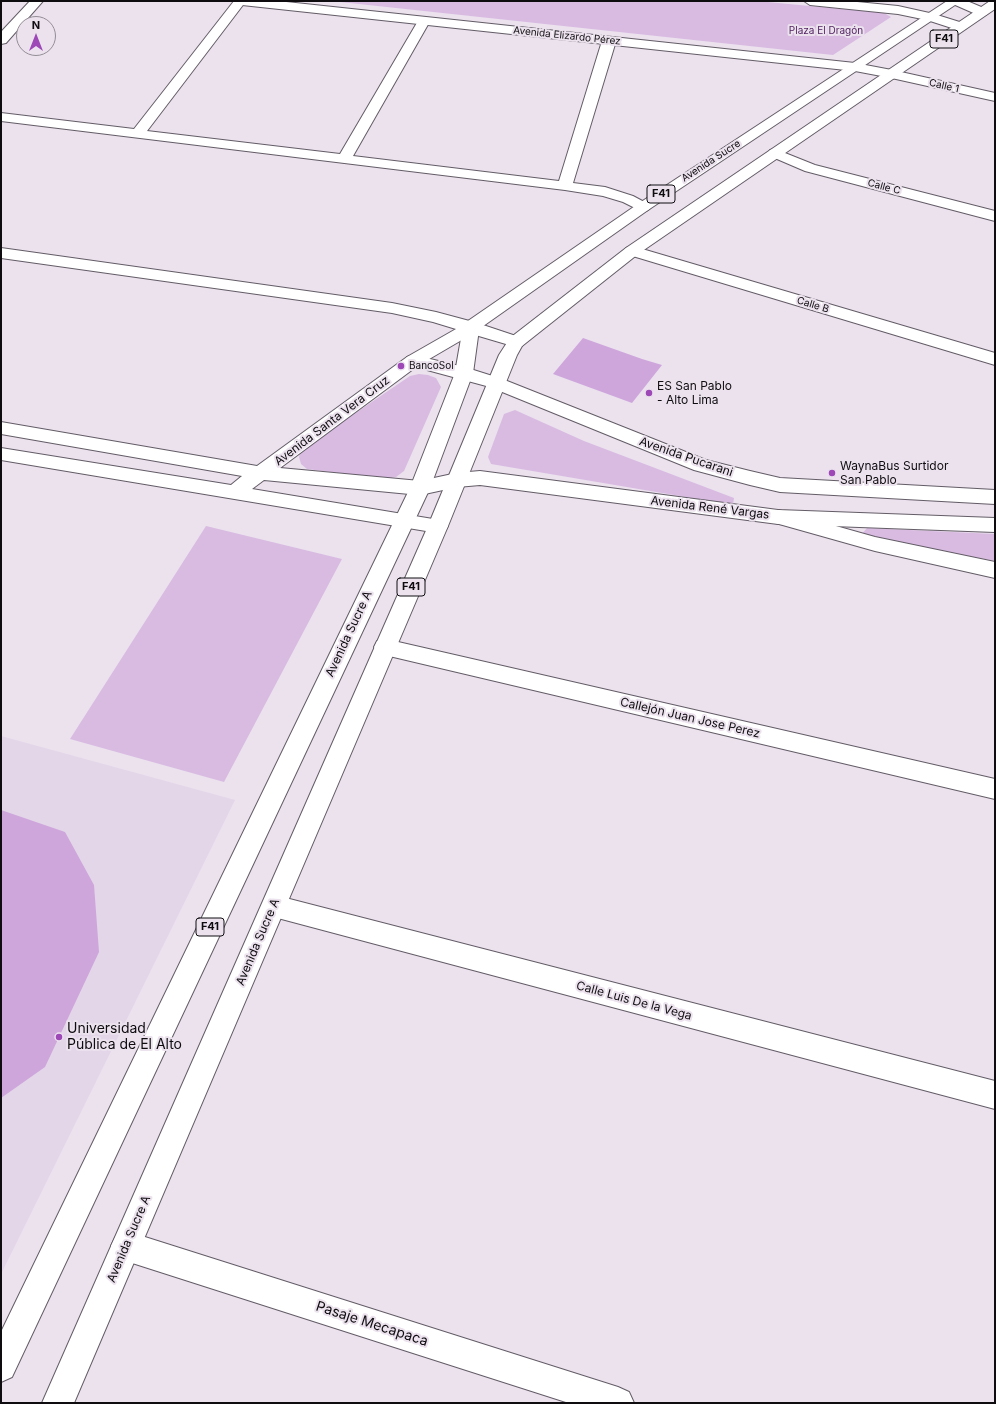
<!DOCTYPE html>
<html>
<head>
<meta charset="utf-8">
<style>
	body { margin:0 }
	#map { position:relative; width:996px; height:1404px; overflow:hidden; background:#ebe2ee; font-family:Inter,sans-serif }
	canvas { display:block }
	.frame { position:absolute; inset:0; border:2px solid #0f0c10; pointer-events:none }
	.north { position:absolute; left:16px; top:16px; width:40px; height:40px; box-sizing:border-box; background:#ebe2ee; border:1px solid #938c95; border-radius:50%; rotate:0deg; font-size:11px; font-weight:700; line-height:16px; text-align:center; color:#0f0c10 }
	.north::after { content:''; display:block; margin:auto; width:14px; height:18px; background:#9d48b6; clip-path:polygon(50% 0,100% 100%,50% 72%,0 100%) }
</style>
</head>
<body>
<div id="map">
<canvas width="996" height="1404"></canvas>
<div class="frame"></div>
<div class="north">N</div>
</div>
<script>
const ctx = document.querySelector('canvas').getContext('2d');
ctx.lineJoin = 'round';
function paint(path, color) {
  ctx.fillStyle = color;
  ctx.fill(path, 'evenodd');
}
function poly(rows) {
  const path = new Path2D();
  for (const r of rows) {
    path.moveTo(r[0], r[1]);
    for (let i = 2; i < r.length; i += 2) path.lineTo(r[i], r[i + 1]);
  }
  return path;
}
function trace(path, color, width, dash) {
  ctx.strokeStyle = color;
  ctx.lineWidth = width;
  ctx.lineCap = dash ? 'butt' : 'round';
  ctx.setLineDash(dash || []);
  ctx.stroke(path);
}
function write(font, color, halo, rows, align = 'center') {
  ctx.font = font + ' Inter,sans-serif';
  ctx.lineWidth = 4;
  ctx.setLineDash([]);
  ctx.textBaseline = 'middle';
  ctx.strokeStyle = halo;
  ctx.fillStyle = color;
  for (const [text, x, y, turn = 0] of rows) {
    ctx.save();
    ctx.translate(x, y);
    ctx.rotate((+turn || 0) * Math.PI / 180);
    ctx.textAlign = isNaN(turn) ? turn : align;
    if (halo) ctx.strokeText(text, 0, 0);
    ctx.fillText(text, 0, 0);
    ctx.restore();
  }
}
paint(poly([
	[1,736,235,800,1,1274]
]), '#e3d6e8');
paint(poly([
	[331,1,757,1,884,13,891,17,833,55],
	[419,374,428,375,436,378,441,387,404,471,396,477,385,479,307,469,301,464,299,457,301,450,410,376],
	[515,410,584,441,734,498,733,505,491,464,488,457,504,414],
	[206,526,342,559,224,782,70,739],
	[867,528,995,534,995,561,860,536]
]), '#d9bbe2');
paint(poly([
	[583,338,642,359,662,365,632,403,553,374],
	[1,810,65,832,94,885,99,952,45,1067,1,1098]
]), '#cea6dc');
const minor = poly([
	[30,1,43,1,6,43,1,44,1,32,30,1],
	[234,1,246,1,147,131,340,154,418,21,424,17,430,21,353,156,559,181,602,41,609,37,616,41,573,183,605,187,633,196,648,204,651,207,648,210,643,212,623,202,603,196,565,190,1,121,1,113,134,129,234,1],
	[951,1,967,1,986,9,988,12,986,15,978,15,953,4,951,1],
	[892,70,995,93,995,101,887,77,885,74,887,71,892,70],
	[775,149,815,165,995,211,995,221,805,171,770,156,768,153,770,150,775,149],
	[632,246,995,353,995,365,626,254,624,251,626,248,632,246],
	[1,248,392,303,436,312,477,323,522,338,525,342,522,346,516,347,472,334,419,365,413,367,407,365,404,361,407,357,456,329,433,322,392,313,1,258,1,248],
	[779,510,875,537,995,562,995,578,875,551,772,522,769,517,772,512,779,510],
	[385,639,995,779,995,799,385,655,377,653,374,647,377,641,385,639],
	[274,895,995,1081,995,1109,274,917,265,914,262,906,265,898,274,895],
	[126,1231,618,1387,629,1392,634,1403,569,1403,126,1261,116,1256,111,1246,116,1236,126,1231]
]);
const tertiary = poly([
	[413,355,464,367,502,379,706,460,750,471,780,478,995,490,995,504,780,492,750,485,694,470,490,387,416,367,280,468,420,481,457,473,480,471,778,510,995,518,995,532,778,524,480,485,457,487,420,495,264,480,252,489,445,521,448,526,445,531,438,533,1,460,1,448,231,485,242,476,1,434,1,422,257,466,407,357,413,355]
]);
const secondary = poly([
	[236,1,277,1,855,63,897,71,899,74,897,77,892,78,855,71,242,5,236,1],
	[804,1,847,1,898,6,934,14,966,24,967,27,961,31,927,20,898,14,810,5,804,1]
]);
const primary = poly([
	[947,1,961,1,648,210,479,329,473,373,430,488,12,1377,1,1382,1,1332,410,488,455,373,463,327,465,323,638,204,947,1],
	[990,1,995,1,995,9,638,254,522,346,517,355,448,526,74,1403,42,1403,428,526,499,355,510,338,626,248,990,1]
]);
trace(minor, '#635c66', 2);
trace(tertiary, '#635c66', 2);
trace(secondary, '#635c66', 2);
trace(primary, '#635c66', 2);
paint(minor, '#fff');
paint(tertiary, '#fff');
paint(secondary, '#fff');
paint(primary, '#fff');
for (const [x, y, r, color] of [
	[401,366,4,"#9d48b6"],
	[649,393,4,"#9d48b6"],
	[832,473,4,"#9d48b6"],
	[59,1037,4,"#9d48b6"]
]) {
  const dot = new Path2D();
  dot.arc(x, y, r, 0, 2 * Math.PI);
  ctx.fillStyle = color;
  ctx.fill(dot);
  trace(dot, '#ebe2ee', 1.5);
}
write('10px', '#4e1e5d', '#ebe2ee', [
	["Plaza El Dragón",826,31]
]);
write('10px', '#0f0c10', '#ebe2ee', [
	["Avenida Elizardo Pérez",567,36,6],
	["Calle 1",944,86,13],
	["Avenida Sucre",711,161,-33],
	["Calle C",884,187,15],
	["Calle B",813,305,17]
]);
write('10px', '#0f0c10', '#ebe2ee', [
	["BancoSol",409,366]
], 'left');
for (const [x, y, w] of [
	[944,39,28],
	[661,194,28],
	[411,587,28],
	[210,927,28]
]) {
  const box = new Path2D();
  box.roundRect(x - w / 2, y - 9, w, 18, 3);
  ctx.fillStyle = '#ebe2ee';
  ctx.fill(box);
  trace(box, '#0f0c10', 1);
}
write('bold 11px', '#0f0c10', null, [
	["F41",944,39],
	["F41",661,194],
	["F41",411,587],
	["F41",210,927]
]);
write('12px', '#0f0c10', '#ebe2ee', [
	["ES San Pablo",657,386],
	["- Alto Lima",657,400],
	["WaynaBus Surtidor",840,466],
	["San Pablo",840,480]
], 'left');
write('12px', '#0f0c10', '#ebe2ee', [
	["Avenida Santa Vera Cruz",332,421,-37],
	["Avenida Pucarani",686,457,19],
	["Avenida René Vargas",710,508,7],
	["Avenida Sucre A",349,634,-65],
	["Callejón Juan Jose Perez",690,718,13],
	["Avenida Sucre A",258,942,-67],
	["Calle Luis De la Vega",634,1001,15],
	["Avenida Sucre A",129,1239,-67]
]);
write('14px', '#0f0c10', '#ebe2ee', [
	["Universidad",67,1029],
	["Pública de El Alto",67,1045]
], 'left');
write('14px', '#0f0c10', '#ebe2ee', [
	["Pasaje Mecapaca",372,1324,18]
]);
</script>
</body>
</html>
